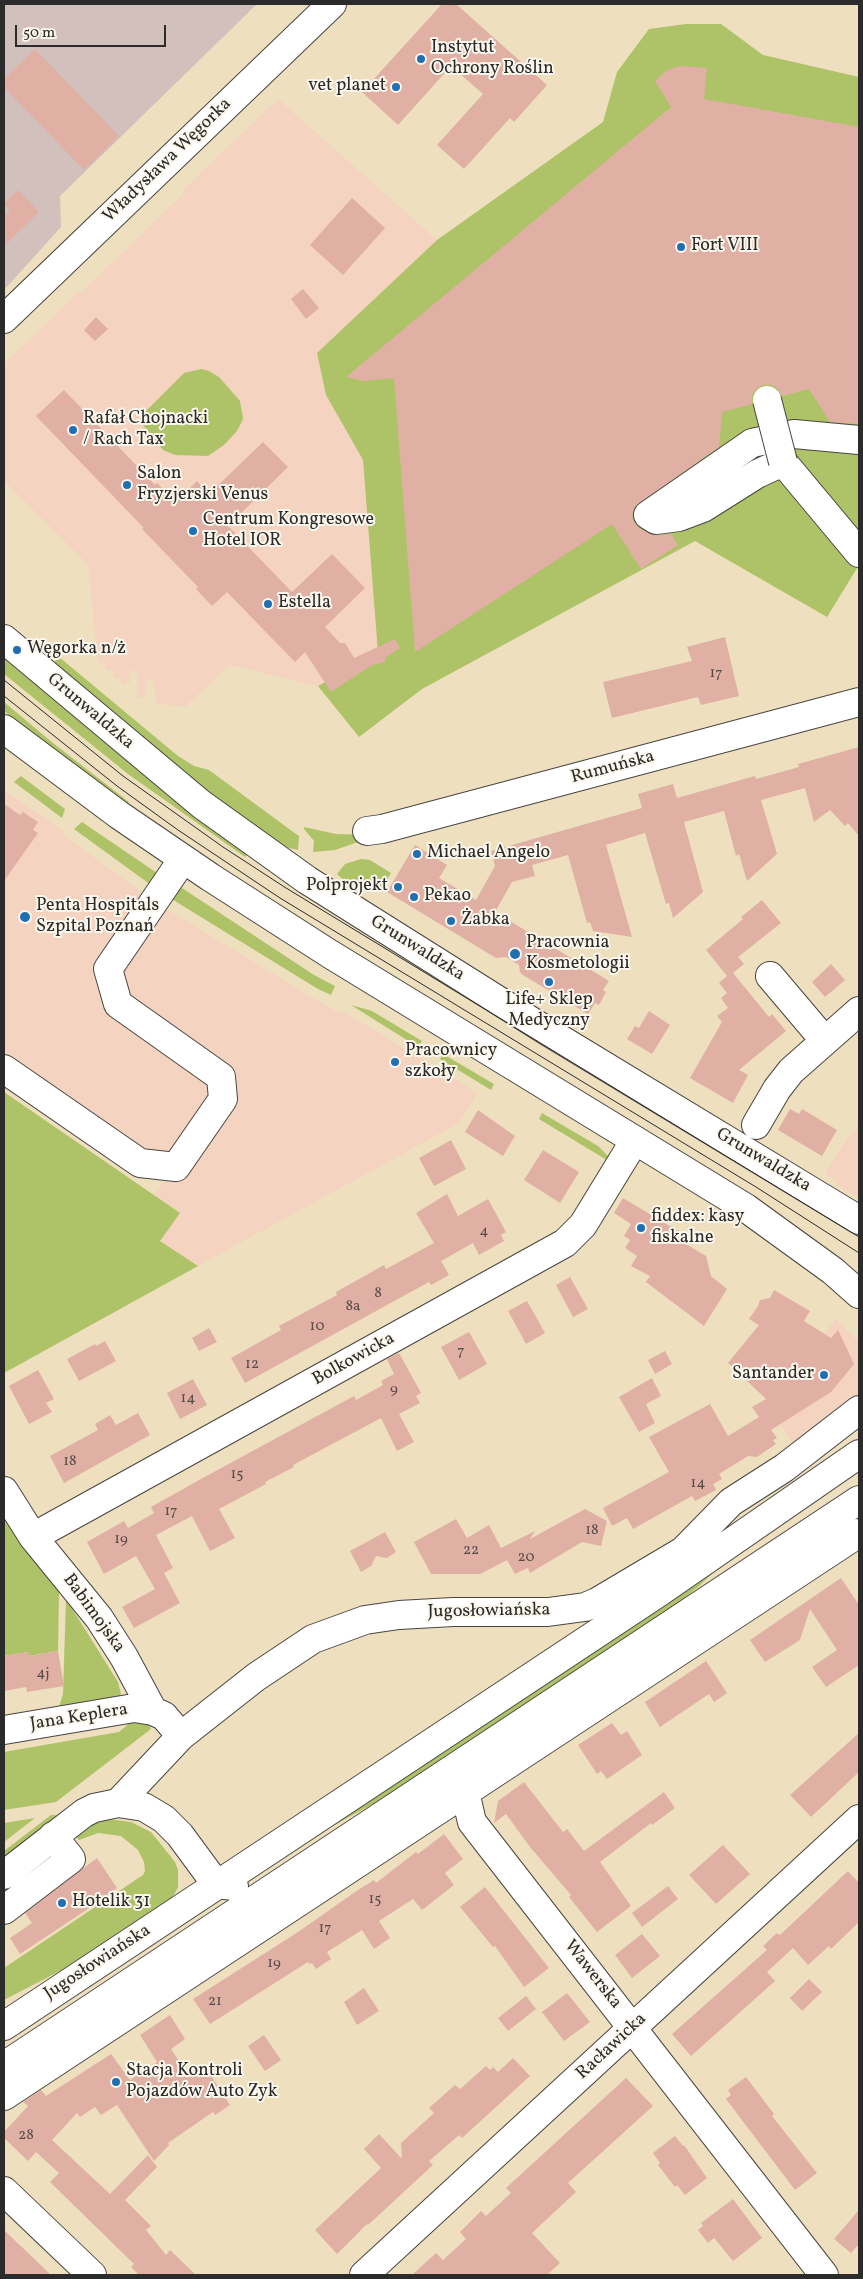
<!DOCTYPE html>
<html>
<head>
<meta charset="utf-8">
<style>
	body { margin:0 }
	#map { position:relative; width:863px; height:2279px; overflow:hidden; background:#eedfbe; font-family:Vollkorn,serif }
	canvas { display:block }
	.frame { position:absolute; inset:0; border:5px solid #2b2b2b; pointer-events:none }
	.scale { position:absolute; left:15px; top:25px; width:151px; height:22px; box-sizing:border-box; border:2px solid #2b2b2b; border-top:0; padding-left:6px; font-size:15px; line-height:18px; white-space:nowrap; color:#2b2b2b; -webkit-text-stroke:4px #fbf7ec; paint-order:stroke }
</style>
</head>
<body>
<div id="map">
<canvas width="863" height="2279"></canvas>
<div class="frame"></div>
<div class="scale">50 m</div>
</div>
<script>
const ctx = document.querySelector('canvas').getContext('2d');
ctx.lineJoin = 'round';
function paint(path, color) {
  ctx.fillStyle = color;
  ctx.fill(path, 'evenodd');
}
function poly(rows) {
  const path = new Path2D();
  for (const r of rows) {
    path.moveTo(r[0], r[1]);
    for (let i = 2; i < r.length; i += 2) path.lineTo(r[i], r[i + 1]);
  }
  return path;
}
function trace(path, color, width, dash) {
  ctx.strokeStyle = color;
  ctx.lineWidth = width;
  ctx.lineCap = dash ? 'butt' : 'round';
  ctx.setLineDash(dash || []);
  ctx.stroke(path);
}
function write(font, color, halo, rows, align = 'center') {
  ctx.font = font + ' Vollkorn,serif';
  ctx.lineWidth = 4;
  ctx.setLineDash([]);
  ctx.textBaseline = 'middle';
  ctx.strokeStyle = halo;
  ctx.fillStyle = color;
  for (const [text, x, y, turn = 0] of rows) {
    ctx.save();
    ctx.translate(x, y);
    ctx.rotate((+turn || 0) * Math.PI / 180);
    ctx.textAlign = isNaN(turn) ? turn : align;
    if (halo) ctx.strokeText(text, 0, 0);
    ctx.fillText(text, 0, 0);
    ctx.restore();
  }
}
paint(poly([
	[278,99,437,240,317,353,326,395,363,460,378,653,318,686,229,665,185,707,156,703,153,680,146,681,146,697,138,698,137,674,129,668,130,683,122,684,121,678,114,678,114,670,106,670,105,663,98,663,88,565,4,481,4,364,76,294,84,290,182,195,186,187],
	[4,790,65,832,63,835,163,907,338,1013,341,1010,478,1093,459,1123,198,1266,160,1241,179,1213,154,1196,170,1173,4,1057],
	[859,1126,859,1198,835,1184,837,1180,825,1174,848,1137],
	[836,1319,859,1342,859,1395,796,1450,766,1399]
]), '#f5d3c1');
paint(poly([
	[4,4,257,4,60,196,61,227,4,290]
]), '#d1c0bc');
paint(poly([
	[686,24,721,24,763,55,859,77,859,565,827,617,695,541,422,689,359,737,318,686,378,653,363,460,326,395,317,353,437,240,603,122,617,72,649,29],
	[201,369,209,371,219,377,240,401,243,419,237,431,224,445,208,456,175,455,163,450,143,425,143,418,146,411,184,373],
	[59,657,178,756,194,766,209,770,296,834,299,836,298,850,281,846,215,801,51,665],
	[4,658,137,769,247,855,245,857,128,774,4,674],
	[4,702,53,743,129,802,127,804,4,711],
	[21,776,65,809,62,818,14,782],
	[82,822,157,873,157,877,151,885,74,829],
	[304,827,336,834,367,835,361,841,335,850,313,852,314,841,304,829],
	[361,859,370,860,391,873,382,888,372,883,349,885,337,874,345,864],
	[182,888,314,975,335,986,331,995,318,989,170,898],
	[351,1005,372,1011,422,1041,418,1047],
	[443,1054,494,1084,491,1090,440,1059],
	[4,1092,180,1213,160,1241,198,1266,4,1373],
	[542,1113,598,1146,611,1159,610,1162,539,1119],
	[4,1514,59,1592,58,1651,29,1656,28,1652,4,1656],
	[715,1569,716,1570,698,1587,669,1610,406,1786,327,1829,324,1826],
	[66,1599,118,1682,121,1694,116,1699,59,1707,63,1694],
	[132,1721,149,1724,151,1729,56,1802,4,1810,4,1752,119,1732],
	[51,1815,63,1815,4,1861,4,1851],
	[35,1818,4,1842,4,1823],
	[108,1819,131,1822,151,1832,175,1862,178,1870,178,1887,174,1895,165,1904,85,1958,4,2000,4,1968,143,1875,145,1871,144,1862,138,1850,121,1836,98,1833,79,1840,73,1833,88,1823]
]), '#aec367');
paint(poly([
	[442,4,456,4,547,85,514,122,510,118,464,169,437,145,483,94,451,66,398,125,362,92],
	[35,49,119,136,84,170,4,87,4,79],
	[680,66,707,68,704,99,859,127,859,424,830,422,809,389,782,396,778,389,772,385,763,385,756,389,752,395,752,404,722,412,719,447,634,508,632,516,634,522,639,528,648,533,657,535,671,534,678,545,641,569,612,524,415,652,394,378,364,381,346,377,671,107,655,81,666,71],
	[18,190,39,212,4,246,4,217,10,211,4,204],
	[352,198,385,228,343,275,310,245],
	[303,289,319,308,306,319,291,299],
	[96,317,108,329,95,341,84,330],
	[64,390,155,485,157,483,176,502,197,481,209,494,263,442,288,467,228,526,292,592,332,554,365,588,325,627,340,643,345,643,354,658,395,639,400,648,385,658,385,662,372,665,331,692,305,652,295,662,227,592,212,606,196,589,198,587,142,529,144,528,36,416],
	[725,637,739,696,701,705,698,697,612,718,603,682,692,661,687,647],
	[859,747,859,836,848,823,845,826,830,810,814,822,805,788,761,800,777,854,747,881,739,854,736,856,724,811,684,822,703,892,673,918,669,903,666,904,645,833,606,845,632,937,593,931,590,922,587,923,568,855,532,865,535,876,512,882,495,912,609,981,603,990,606,992,599,1005,595,1003,588,1014,523,975,520,972,519,965,506,957,496,958,387,892,415,845,447,865,439,878,476,900,495,866,491,851,642,808,638,794,673,784,677,798,755,776,756,779,799,767,798,764],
	[4,804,20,815,23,812,38,822,33,830,38,833,4,881],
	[762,900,781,923,738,957,744,964,733,973,769,1017,772,1014,786,1031,739,1070,748,1075,733,1103,690,1078,722,1022,717,1016,728,1008,721,998,727,993,719,983,727,976,706,950,743,919,741,917],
	[831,964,845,980,825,997,812,982],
	[649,1011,670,1025,652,1054,627,1039,635,1026,639,1028],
	[790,1109,799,1114,802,1109,837,1130,822,1156,778,1130],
	[478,1110,515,1136,503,1156,465,1132],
	[451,1140,466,1169,434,1186,419,1158],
	[543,1150,579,1172,560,1203,524,1180],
	[447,1194,458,1216,488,1199,506,1232,501,1235,504,1241,479,1255,473,1243,441,1261,449,1275,431,1285,429,1282,245,1383,231,1358,281,1330,279,1326,337,1295,336,1292,384,1265,386,1269,434,1243,416,1213],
	[623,1198,678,1231,674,1237,706,1256,711,1276,727,1289,704,1326,646,1282,650,1276,631,1266,637,1256,625,1248,630,1240,624,1236,631,1224,614,1213],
	[570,1277,588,1309,573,1317,556,1285],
	[774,1290,810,1311,804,1321,831,1338,838,1330,854,1364,831,1392,771,1430,777,1438,773,1440,776,1444,757,1457,748,1456,719,1474,722,1479,713,1484,716,1490,695,1501,692,1496,633,1529,627,1518,612,1526,603,1508,669,1472,649,1437,710,1404,728,1436,759,1417,752,1407,766,1399,728,1363,759,1325,749,1319,758,1306,760,1300,770,1298],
	[527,1301,545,1333,526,1344,508,1311],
	[209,1328,217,1342,199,1351,192,1338],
	[469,1332,487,1364,459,1380,441,1347],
	[105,1341,116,1361,79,1381,67,1359,95,1344,96,1346],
	[665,1351,672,1364,655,1374,648,1360],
	[399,1353,421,1393,416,1396,420,1403,399,1414,414,1442,397,1451,381,1418,293,1465,294,1467,265,1482,266,1484,219,1509,235,1538,210,1551,192,1516,156,1535,173,1568,164,1573,180,1603,134,1628,122,1607,155,1589,136,1556,104,1574,87,1542,124,1521,128,1528,154,1513,151,1507,201,1479,354,1396,356,1400,383,1385,381,1381,394,1374,387,1359],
	[38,1370,54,1399,46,1403,52,1412,29,1424,9,1386],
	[652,1378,661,1396,646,1404,655,1423,639,1432,619,1397],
	[193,1379,207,1405,180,1419,167,1393],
	[138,1413,150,1435,64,1483,50,1456,98,1430,95,1424,110,1415,116,1425],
	[585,1509,607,1521,601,1546,582,1542,530,1573,528,1568,515,1574,507,1560,480,1574,431,1574,414,1542,456,1519,467,1538,489,1525,501,1548,535,1531,530,1539],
	[385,1532,396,1552,387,1558,376,1556,371,1566,361,1572,350,1551],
	[841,1578,859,1605,859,1665,826,1687,812,1667,837,1650,810,1609,800,1640,765,1662,750,1640],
	[58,1651,64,1686,27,1692,26,1687,4,1691,4,1656,28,1652,30,1656],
	[706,1661,727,1693,714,1702,709,1694,660,1727,645,1702],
	[612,1723,621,1735,627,1731,642,1755,607,1779,601,1771,597,1774,578,1745],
	[859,1733,859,1772,811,1817,790,1795],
	[524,1782,563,1832,567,1829,584,1851,664,1792,675,1808,652,1825,651,1823,600,1862,631,1906,597,1932,569,1897,571,1895,530,1847,506,1814,494,1823,498,1801],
	[444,1834,463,1859,445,1873,454,1885,422,1910,413,1899,379,1921,390,1938,374,1949,362,1930,327,1952,331,1959,316,1969,312,1963,309,1964,308,1962,210,2024,193,1999,298,1932,358,1890,374,1880,376,1883,416,1852,418,1854],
	[723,1845,750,1874,716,1904,689,1875],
	[97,1858,117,1888,102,1898,103,1899,20,1954,10,1938,32,1923,25,1913],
	[848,1871,859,1883,859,1922,831,1949,829,1946,808,1965,793,1948,767,1972,775,1981,691,2056,672,2034,767,1950,763,1946,777,1933,780,1935],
	[668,1886,678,1899,642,1927,632,1913],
	[485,1887,549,1968,524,1987,495,1946,493,1947,460,1907],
	[642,1934,660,1956,632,1978,615,1955],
	[809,1979,822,1992,802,2011,790,1998],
	[364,1988,379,2011,357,2025,344,2002],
	[567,1993,590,2022,564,2041,542,2012],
	[526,1996,536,2009,508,2031,498,2018],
	[170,2015,185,2039,171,2049,189,2076,204,2065,230,2105,215,2115,213,2112,168,2143,169,2145,154,2161,117,2105,101,2115,95,2107,80,2117,77,2113,52,2140,110,2194,148,2155,157,2167,125,2200,151,2226,146,2230,166,2255,170,2250,196,2275,139,2275,131,2267,134,2264,50,2182,59,2173,36,2152,28,2161,4,2138,4,2132,28,2106,23,2102,41,2090,46,2096,111,2054,130,2080,157,2062,140,2035],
	[264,2035,281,2060,265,2071,248,2046],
	[513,2058,530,2076,462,2138,459,2135,429,2161,433,2165,368,2225,367,2224,337,2254,315,2230,381,2168,364,2149,379,2134,402,2159,401,2143,434,2113,429,2108,455,2085,460,2089,486,2066,490,2070,493,2067,498,2072],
	[746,2077,774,2114,772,2116,817,2173,795,2190,726,2099,731,2095,728,2090],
	[626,2078,653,2106,568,2183,576,2192,532,2233,560,2263,547,2275,412,2275,436,2253,443,2260,466,2239,460,2232,481,2211,486,2216,511,2193,506,2188],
	[675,2136,683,2146,684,2145,707,2178,685,2195,677,2185,675,2187,658,2165,660,2163,653,2153],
	[733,2199,762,2238,733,2261,714,2238,708,2243,698,2230,703,2226,701,2223],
	[859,2210,859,2244,851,2253,834,2239],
	[4,2230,25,2250,51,2275,4,2275]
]), '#e1b0a5');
const minor = poly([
	[4,319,332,4],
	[859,440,794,434,752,443,648,515,656,520,679,517,703,508,757,474,783,462,859,553],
	[4,639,201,804,307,880,547,1031,859,1220],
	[4,729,119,815,210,877,330,954,746,1208,833,1271,859,1294],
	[367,831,382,829,859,702],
	[770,976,825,1041],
	[4,1069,140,1163,176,1167,223,1099,221,1077,118,1004,108,969,183,859],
	[756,1125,777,1089,791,1071,859,1011],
	[4,1491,33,1537,99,1618,124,1657,153,1711,164,1716,181,1736],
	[33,1537,565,1243,583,1225,635,1140],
	[4,1730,134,1708,153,1711],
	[466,1776,465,1792,472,1822,824,2275],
	[118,1803,181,1736,256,1677,313,1639,365,1620,399,1615,453,1612,548,1612,585,1607,597,1602,683,1551,731,1502,784,1468,859,1410],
	[4,1875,84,1813,94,1808,118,1803,144,1807,164,1819,180,1835,216,1884,234,1886],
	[4,1910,71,1859,53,1836],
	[4,2026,658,1593,859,1454],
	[4,2066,859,1500],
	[4,2096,859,1533],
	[4,2191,92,2275],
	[364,2275,859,1819]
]);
trace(minor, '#484641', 30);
trace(minor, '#fff', 28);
trace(poly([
	[4,680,123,776,223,847,286,888,859,1237],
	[4,696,117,786,178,830,280,898,756,1187,859,1253]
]), '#2b2b2b', 1);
const minorBridge = poly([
	[767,400,783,462]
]);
trace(minorBridge, '#484641', 30, []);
trace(minorBridge, '#fff', 28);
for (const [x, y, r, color] of [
	[421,59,5,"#1f6fb2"],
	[396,87,5,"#1f6fb2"],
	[681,247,5,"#1f6fb2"],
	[73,430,5,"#1f6fb2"],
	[127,485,5,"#1f6fb2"],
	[193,531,5,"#1f6fb2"],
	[268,604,5,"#1f6fb2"],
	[17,650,5,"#1f6fb2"],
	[417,854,5,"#1f6fb2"],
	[398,887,5,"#1f6fb2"],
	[414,897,5,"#1f6fb2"],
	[25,917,6,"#1f6fb2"],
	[451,921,5,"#1f6fb2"],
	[515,954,6,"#1f6fb2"],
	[549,982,5,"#1f6fb2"],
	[395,1062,5,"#1f6fb2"],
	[641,1228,5,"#1f6fb2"],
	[824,1375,5,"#1f6fb2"],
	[62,1903,5,"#1f6fb2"],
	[116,2082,5,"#1f6fb2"]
]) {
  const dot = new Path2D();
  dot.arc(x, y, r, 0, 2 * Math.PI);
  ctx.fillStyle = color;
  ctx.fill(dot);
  trace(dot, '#fbf7ec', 2);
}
write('15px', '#584c4a', null, [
	["17",716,674],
	["4",484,1232],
	["8",378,1294],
	["8a",353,1307],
	["10",317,1327],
	["7",461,1352],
	["12",252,1365],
	["9",394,1390],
	["14",188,1399],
	["18",70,1462],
	["15",237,1475],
	["14",698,1484],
	["17",171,1512],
	["18",592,1531],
	["19",121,1540],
	["22",471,1551],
	["20",526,1558],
	["4j",43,1674],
	["15",375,1900],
	["17",325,1929],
	["19",274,1964],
	["21",215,2002],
	["28",26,2136]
]);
write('18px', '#2b2b2b', '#fbf7ec', [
	["Instytut",431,49],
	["Ochrony Roślin",431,70],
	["vet planet",386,87,"right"],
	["Fort VIII",691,247],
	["Rafał Chojnacki",83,420],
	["/ Rach Tax",83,441],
	["Salon",137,475],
	["Fryzjerski Venus",137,496],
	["Centrum Kongresowe",203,521],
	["Hotel IOR",203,542],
	["Estella",278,604],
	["Węgorka n/ż",27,650],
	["Michael Angelo",427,854],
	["Polprojekt",388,887,"right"],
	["Pekao",424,897],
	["Penta Hospitals",36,907],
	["Szpital Poznań",36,928],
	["Żabka",461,921],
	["Pracownia",526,944],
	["Kosmetologii",526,965],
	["Life+ Sklep",549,1001,"center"],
	["Medyczny",549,1022,"center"],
	["Pracownicy",405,1052],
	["szkoły",405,1073],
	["fiddex: kasy",651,1218],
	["fiskalne",651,1239],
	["Santander",814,1375,"right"],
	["Hotelik 31",72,1903],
	["Stacja Kontroli",126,2072],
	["Pojazdów Auto Zyk",126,2093]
], 'left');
write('18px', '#2b2b2b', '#fbf7ec', [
	["Władysława Węgorka",168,161,-44],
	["Grunwaldzka",90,712,40],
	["Rumuńska",613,768,-15],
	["Grunwaldzka",417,949,32],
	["Grunwaldzka",763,1161,31],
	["Bolkowicka",354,1360,-29],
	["Jugosłowiańska",489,1612,-1],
	["Babimojska",93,1614,54],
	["Jana Keplera",79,1718,-9],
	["Jugosłowiańska",98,1963,-33],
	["Wawerska",592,1975,52],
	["Racławicka",612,2047,-43]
]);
</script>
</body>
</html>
